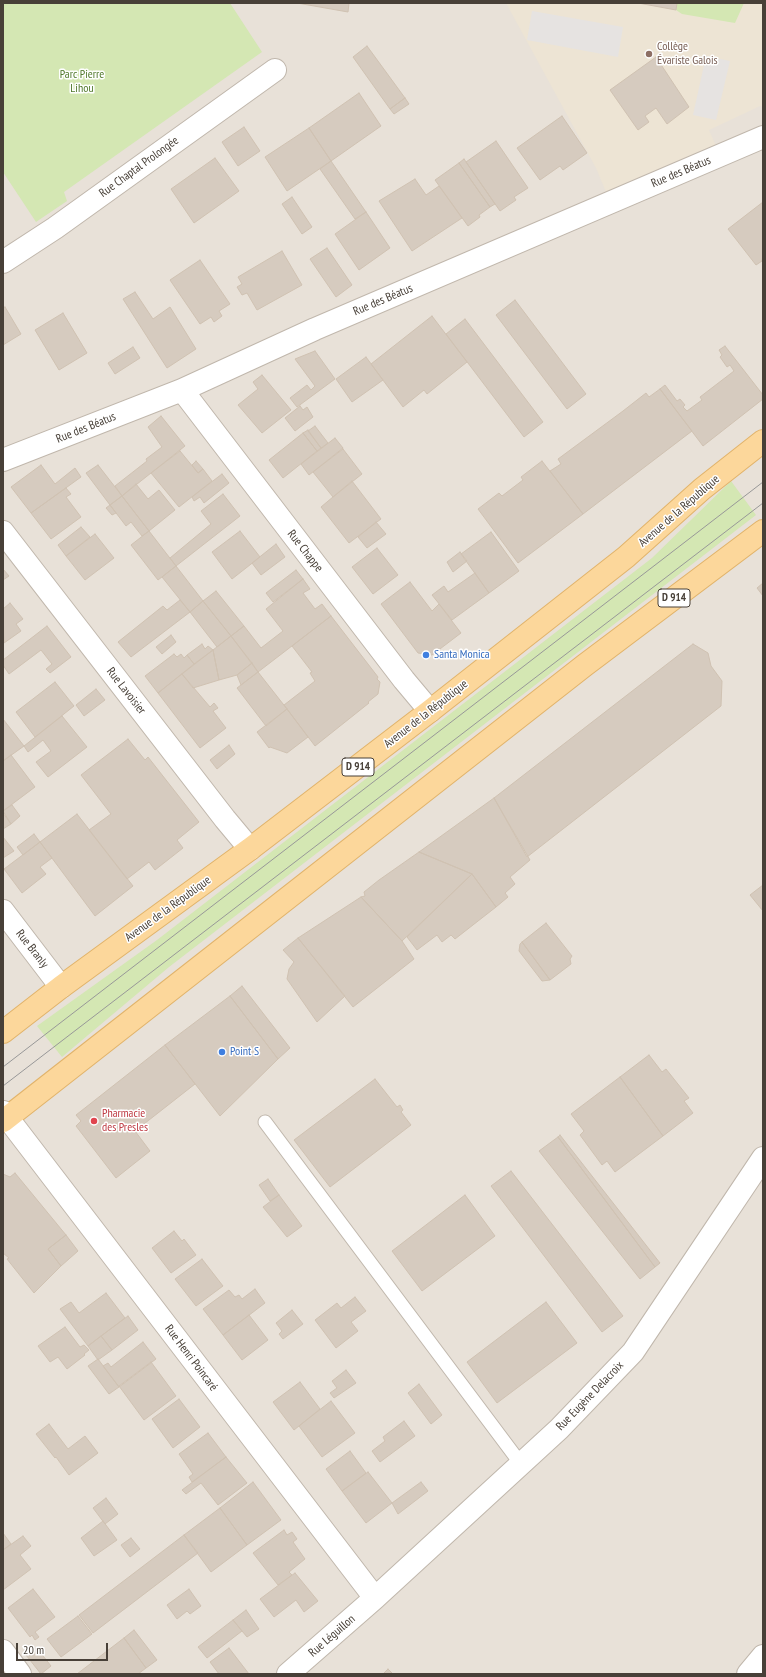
<!DOCTYPE html>
<html>
<head>
<meta charset="utf-8">
<style>
	body { margin:0 }
	#map { position:relative; width:766px; height:1677px; overflow:hidden; background:#f4f0e9; font-family:"PT Sans Narrow",sans-serif }
	canvas { display:block }
	.frame { position:absolute; inset:0; border:4px solid #484038; pointer-events:none }
	.scale { position:absolute; left:16px; top:1643px; width:92px; height:18px; box-sizing:border-box; border:2px solid #484038; border-top:0; padding-left:5px; font-size:12px; line-height:14px; white-space:nowrap; color:#484038; -webkit-text-stroke:3px #fff; paint-order:stroke }
</style>
</head>
<body>
<div id="map">
<canvas width="766" height="1677"></canvas>
<div class="frame"></div>
<div class="scale">20 m</div>
</div>
<script>
const ctx = document.querySelector('canvas').getContext('2d');
ctx.lineJoin = 'round';
function paint(path, color) {
  ctx.fillStyle = color;
  ctx.fill(path, 'evenodd');
}
function poly(rows) {
  const path = new Path2D();
  for (const r of rows) {
    path.moveTo(r[0], r[1]);
    for (let i = 2; i < r.length; i += 2) path.lineTo(r[i], r[i + 1]);
  }
  return path;
}
function trace(path, color, width, dash) {
  ctx.strokeStyle = color;
  ctx.lineWidth = width;
  ctx.lineCap = dash ? 'butt' : 'round';
  ctx.setLineDash(dash || []);
  ctx.stroke(path);
}
function write(font, color, halo, rows, align = 'center') {
  ctx.font = font + ' "PT Sans Narrow",sans-serif';
  ctx.lineWidth = 3;
  ctx.setLineDash([]);
  ctx.textBaseline = 'middle';
  ctx.strokeStyle = halo;
  ctx.fillStyle = color;
  for (const [text, x, y, turn = 0] of rows) {
    ctx.save();
    ctx.translate(x, y);
    ctx.rotate((+turn || 0) * Math.PI / 180);
    ctx.textAlign = isNaN(turn) ? turn : align;
    if (halo) ctx.strokeText(text, 0, 0);
    ctx.fillText(text, 0, 0);
    ctx.restore();
  }
}
paint(poly([
	[3,3,763,3,763,1674,3,1674]
]), '#e8e1d8');
paint(poly([
	[506,3,763,3,763,107,760,106,709,130,716,146,606,192,596,168]
]), '#ede4d4');
paint(poly([
	[3,3,230,3,262,52,64,192,67,201,36,222,3,172],
	[677,3,744,3,735,23,682,14,676,10],
	[731,481,756,515,169,967,62,1057,37,1026,157,940,652,558]
]), '#d4e7b3');
paint(poly([
	[532,11,623,27,618,57,527,40],
	[706,56,730,61,716,120,693,115]
]), '#e6e3e1');
const building = poly([
	[297,3,349,3,348,12,297,3],
	[638,3,677,3,676,10,638,3],
	[367,46,405,98,390,109,353,57,367,46],
	[656,57,689,107,667,124,656,108,645,116,649,122,638,130,610,90,656,57],
	[359,93,381,126,331,161,309,128,359,93],
	[405,98,409,104,394,114,390,109,405,98],
	[562,116,587,153,563,170,560,166,540,180,517,148,562,116],
	[244,127,260,151,238,166,222,142,244,127],
	[309,128,331,161,287,191,265,157,309,128],
	[496,141,528,188,514,197,516,200,500,211,466,162,496,141],
	[215,158,239,191,194,223,171,189,215,158],
	[464,159,495,204,490,207,459,163,464,159],
	[331,161,366,212,355,219,320,169,331,161],
	[459,163,490,207,479,215,480,217,468,226,435,180,459,163],
	[415,179,426,195,439,186,462,218,412,251,379,201,415,179],
	[292,197,312,227,302,234,282,204,292,197],
	[763,202,763,255,762,261,756,265,728,229,763,202],
	[366,212,390,248,359,270,335,234,366,212],
	[327,248,352,285,336,297,310,259,327,248],
	[282,251,302,285,257,310,247,293,242,295,237,287,242,284,238,277,282,251],
	[200,260,230,304,219,311,222,316,214,322,211,317,200,324,170,280,200,260],
	[135,292,153,319,170,307,196,349,167,368,123,299,135,292],
	[515,300,586,394,567,409,496,315,515,300],
	[5,307,21,334,3,345,3,308,5,307],
	[63,313,87,353,59,370,35,330,63,313],
	[432,316,467,362,427,394,424,390,403,407,371,364,432,316],
	[465,319,543,422,524,437,446,334,465,319],
	[725,346,763,395,763,399,703,446,660,389,665,385,677,401,680,399,685,405,683,407,687,411,702,400,700,397,734,371,730,365,727,367,720,357,722,355,719,350,725,346],
	[133,347,140,358,115,374,108,363,133,347],
	[315,351,335,379,297,407,290,398,307,385,311,390,315,386,295,359,315,351],
	[366,357,383,380,352,402,336,379,366,357],
	[262,375,291,410,262,433,238,405,258,389,253,382,262,375],
	[660,389,692,431,583,514,550,471,561,464,558,459,623,411,646,393,649,397,660,389],
	[300,406,303,410,307,407,313,417,295,431,285,418,300,406],
	[161,416,185,446,122,496,115,486,147,461,146,459,162,447,148,427,161,416],
	[315,426,328,443,321,448,308,431,315,426],
	[308,430,321,448,317,451,303,433,308,430],
	[303,433,317,451,283,478,269,460,303,433],
	[335,438,343,448,309,475,301,464,335,438],
	[343,449,362,474,333,497,313,472,343,449],
	[180,451,198,473,203,469,212,481,179,507,151,473,180,451],
	[196,461,203,469,198,473,192,465,196,461],
	[542,461,583,514,518,563,478,509,499,493,502,496,523,480,521,477,542,461],
	[41,465,55,484,75,468,81,477,31,513,11,487,41,465],
	[98,465,122,496,110,505,86,473,98,465],
	[222,474,229,483,204,503,200,497,194,501,192,497,222,474],
	[352,481,381,519,349,543,321,507,352,481],
	[136,484,148,499,159,490,175,510,149,531,122,496,136,484],
	[66,488,71,494,66,497,81,517,51,539,31,513,66,488],
	[223,494,240,516,176,566,170,558,211,524,201,511,223,494],
	[122,496,149,531,142,536,131,522,126,526,110,505,122,496],
	[110,505,116,513,112,515,106,508,110,505],
	[376,522,386,534,367,548,358,537,376,522],
	[81,527,90,537,66,556,58,545,81,527],
	[149,531,176,566,158,580,131,545,149,531],
	[240,531,260,557,232,579,212,552,240,531],
	[491,532,519,571,489,593,461,554,491,532],
	[95,534,114,558,85,580,66,556,95,534],
	[276,544,285,557,261,575,252,563,276,544],
	[377,548,398,575,373,594,352,567,377,548],
	[460,552,467,561,453,572,447,562,460,552],
	[176,566,203,601,190,612,162,577,176,566],
	[3,569,9,576,3,580,3,569],
	[296,570,303,579,273,602,266,593,296,570],
	[475,573,489,593,452,620,432,595,444,586,448,592,475,573],
	[303,579,310,589,303,593,315,609,322,604,331,616,258,672,231,636,244,626,261,648,283,631,266,609,303,579],
	[410,582,432,611,439,604,461,633,432,655,418,653,381,604,410,582],
	[763,583,763,596,757,588,763,583],
	[216,591,244,626,231,636,203,601,216,591],
	[180,600,190,612,131,657,118,642,163,606,167,610,180,600],
	[203,601,231,636,217,647,190,612,203,601],
	[10,603,23,619,16,624,21,631,4,643,3,609,10,603],
	[331,616,378,677,377,679,380,682,378,694,368,702,369,703,315,746,284,705,315,681,310,673,312,672,292,646,331,616],
	[47,626,71,657,50,673,46,669,52,664,41,650,9,674,3,665,3,660,47,626],
	[171,635,176,642,162,654,156,647,171,635],
	[231,636,252,663,237,675,219,680,213,650,231,636],
	[202,644,205,649,208,646,213,650,194,664,187,655,202,644],
	[693,644,708,653,711,666,722,681,721,706,527,857,494,798,693,644],
	[213,650,219,680,193,688,182,674,213,650],
	[174,654,177,657,181,654,184,658,187,655,194,664,158,693,145,676,174,654],
	[252,663,258,672,241,685,237,675,252,663],
	[258,672,287,709,266,726,237,688,258,672],
	[182,674,210,707,214,703,218,708,213,711,226,728,200,748,158,693,182,674],
	[55,682,74,706,35,737,16,712,55,682],
	[96,689,105,700,84,716,76,705,96,689],
	[287,709,308,737,287,753,270,747,269,748,257,732,287,709],
	[62,716,87,747,48,777,36,762,51,751,43,740,28,752,24,746,62,716],
	[3,719,24,746,3,761,3,719],
	[128,739,145,760,148,757,199,822,177,840,183,848,155,870,149,862,127,879,89,830,111,814,81,775,128,739],
	[229,745,235,754,217,769,210,760,229,745],
	[11,755,35,787,3,811,3,761,11,755],
	[494,798,530,860,510,877,515,884,505,893,508,897,496,907,472,874,419,852,494,798],
	[12,805,20,816,11,824,3,811,12,805],
	[3,813,11,824,3,829,3,813],
	[77,814,133,886,95,916,40,842,77,814],
	[34,834,40,842,23,855,17,847,34,834],
	[3,837,14,851,3,858,3,837],
	[40,842,52,858,40,867,46,874,22,893,4,869,40,842],
	[419,852,472,874,402,941,361,897,365,896,364,892,379,880,419,852],
	[472,874,496,907,455,939,451,935,442,942,437,935,417,950,407,937,472,874],
	[763,885,763,911,750,895,763,885],
	[361,897,402,941,414,959,353,1007,298,938,361,897],
	[546,923,572,956,570,959,571,964,550,980,522,942,546,923],
	[298,938,345,996,317,1022,287,979,289,969,294,962,283,950,298,938],
	[522,942,545,973,550,980,542,981,519,951,520,944,522,942],
	[242,986,290,1048,278,1059,230,996,242,986],
	[230,996,278,1059,220,1116,165,1045,230,996],
	[165,1045,195,1084,135,1131,150,1151,116,1178,76,1126,81,1121,76,1115,165,1045],
	[649,1055,662,1072,666,1069,689,1098,684,1101,693,1113,663,1136,620,1077,649,1055],
	[620,1077,663,1136,615,1172,607,1161,602,1165,580,1135,584,1131,571,1114,620,1077],
	[375,1079,397,1107,400,1105,403,1110,401,1112,411,1125,330,1187,294,1140,375,1079],
	[560,1135,660,1263,655,1267,558,1137,560,1135],
	[558,1137,655,1267,640,1279,539,1151,558,1137],
	[511,1171,623,1316,602,1332,491,1186,511,1171],
	[15,1173,66,1235,48,1249,61,1266,34,1293,7,1259,9,1258,3,1253,3,1174,10,1177,15,1173],
	[268,1179,279,1195,270,1201,259,1185,268,1179],
	[279,1195,302,1226,287,1237,263,1207,279,1195],
	[465,1195,495,1236,422,1291,392,1251,465,1195],
	[174,1231,182,1241,184,1239,196,1255,171,1273,152,1248,174,1231],
	[66,1235,78,1251,61,1266,48,1249,66,1235],
	[202,1259,223,1286,196,1306,175,1279,202,1259],
	[255,1289,265,1303,223,1335,203,1309,229,1290,235,1297,239,1295,242,1299,255,1289],
	[106,1293,125,1318,88,1346,60,1309,71,1302,79,1313,106,1293],
	[355,1297,366,1311,351,1322,358,1331,336,1348,315,1320,337,1303,341,1308,355,1297],
	[546,1302,577,1343,497,1403,467,1362,546,1302],
	[292,1310,303,1324,283,1339,279,1334,282,1331,276,1323,292,1310],
	[249,1315,268,1340,242,1360,223,1335,249,1315],
	[128,1316,138,1330,112,1350,101,1336,128,1316],
	[65,1327,80,1347,84,1345,89,1350,84,1354,85,1355,67,1369,58,1357,50,1362,38,1346,65,1327],
	[101,1336,112,1350,98,1360,88,1346,101,1336],
	[143,1342,156,1359,119,1387,103,1366,108,1363,111,1367,143,1342],
	[98,1359,119,1387,109,1394,88,1366,98,1359],
	[151,1362,176,1396,144,1420,119,1386,151,1362],
	[346,1370,356,1383,334,1398,330,1393,337,1388,332,1381,346,1370],
	[300,1382,320,1409,294,1430,273,1402,300,1382],
	[419,1384,442,1415,431,1424,408,1393,419,1384],
	[179,1399,200,1427,173,1448,152,1419,179,1399],
	[331,1401,355,1433,322,1457,299,1426,331,1401],
	[404,1421,415,1436,380,1462,372,1451,385,1441,383,1437,404,1421],
	[49,1424,68,1449,85,1436,98,1453,69,1475,56,1457,55,1458,36,1434,49,1424],
	[208,1433,226,1457,192,1482,189,1477,193,1474,179,1454,208,1433],
	[350,1451,366,1473,342,1491,326,1469,350,1451],
	[226,1457,247,1483,218,1505,201,1483,186,1494,182,1490,226,1457],
	[368,1472,392,1503,366,1523,342,1491,368,1472],
	[253,1482,281,1520,247,1545,220,1508,253,1482],
	[421,1482,428,1491,398,1514,392,1503,421,1482],
	[106,1498,118,1514,105,1524,93,1508,106,1498],
	[220,1508,247,1545,211,1572,184,1535,220,1508],
	[103,1521,117,1540,94,1556,81,1538,103,1521],
	[284,1530,287,1535,292,1532,297,1539,293,1542,305,1559,289,1572,292,1575,278,1585,253,1553,284,1530],
	[3,1533,11,1544,3,1550,3,1533],
	[184,1535,198,1553,93,1633,79,1615,184,1535],
	[23,1536,31,1546,20,1555,31,1569,3,1590,3,1550,23,1536],
	[131,1538,140,1549,130,1557,121,1545,131,1538],
	[295,1573,318,1601,304,1612,296,1600,274,1617,260,1599,295,1573],
	[33,1589,55,1617,35,1632,39,1637,35,1640,32,1635,30,1637,8,1608,33,1589],
	[189,1589,201,1606,190,1614,187,1611,177,1619,167,1605,189,1589],
	[246,1610,259,1629,247,1637,233,1620,246,1610],
	[78,1616,92,1634,61,1657,47,1639,78,1616],
	[233,1620,242,1631,207,1658,198,1647,233,1620],
	[134,1630,157,1660,146,1668,124,1638,134,1630],
	[124,1638,146,1668,138,1674,77,1674,124,1638],
	[36,1647,51,1666,41,1674,26,1655,36,1647],
	[229,1648,249,1674,219,1674,210,1662,229,1648],
	[388,1669,393,1674,383,1674,388,1669]
]);
paint(building, '#d6cbbf');
trace(building, '#d0c2b2', 1);
const service = poly([
	[265,1122,521,1464]
]);
const minor = poly([
	[3,262,55,228,275,70],
	[182,390,404,680,430,711],
	[3,460,182,390,315,329,763,137],
	[3,532,225,819,250,849],
	[3,911,61,987],
	[3,1112,375,1598],
	[3,1651,20,1674],
	[288,1674,375,1598,559,1429,633,1352,763,1158],
	[748,1674,763,1656]
]);
const primary = poly([
	[3,1032,61,987,250,849,430,711,626,557,702,489,763,441],
	[3,1121,585,665,763,531]
]);
trace(service, '#c0b7ac', 15);
trace(minor, '#c0b7ac', 24);
trace(primary, '#e1b36a', 24);
trace(service, '#fff', 13);
trace(minor, '#fff', 22);
trace(primary, '#fcd79b', 22);
trace(poly([
	[3,1067,763,482],
	[3,1086,763,503]
]), '#989898', 1);
for (const [x, y, r, color] of [
	[649,54,4,"#8d6e63"],
	[426,655,4,"#3f7fe0"],
	[222,1052,4,"#3f7fe0"],
	[94,1121,4,"#e0444e"]
]) {
  const dot = new Path2D();
  dot.arc(x, y, r, 0, 2 * Math.PI);
  ctx.fillStyle = color;
  ctx.fill(dot);
  trace(dot, '#fff', 1.5);
}
for (const [x, y, w] of [
	[674,598,32],
	[358,767,32]
]) {
  const box = new Path2D();
  box.roundRect(x - w / 2, y - 9, w, 18, 3);
  ctx.fillStyle = '#fff';
  ctx.fill(box);
  trace(box, '#484038', 1);
}
write('bold 11px', '#484038', null, [
	["D 914",674,598],
	["D 914",358,767]
]);
write('12px', '#785e54', '#fff', [
	["Collège",657,47],
	["Évariste Galois",657,61]
], 'left');
write('12px', '#50792b', '#fff', [
	["Parc Pierre",82,75],
	["Lihou",82,89]
]);
write('12px', '#484038', '#fff', [
	["Rue Chaptal Prolongée",139,167,-36],
	["Rue des Béatus",681,172,-23],
	["Rue des Béatus",383,300,-23],
	["Rue des Béatus",86,428,-22],
	["Avenue de la République",679,511,-41],
	["Rue Chappe",305,551,52],
	["Rue Lavoisier",126,691,52],
	["Avenue de la République",426,714,-38],
	["Avenue de la République",168,909,-36],
	["Rue Branly",32,949,52],
	["Rue Henri Poincaré",191,1358,53],
	["Rue Eugène Delacroix",590,1396,-46],
	["Rue Léguillon",332,1636,-41]
]);
write('12px', '#366cbe', '#fff', [
	["Santa Monica",434,655],
	["Point S",230,1052]
], 'left');
write('12px', '#be3a42', '#fff', [
	["Pharmacie",102,1114],
	["des Presles",102,1128]
], 'left');
</script>
</body>
</html>
